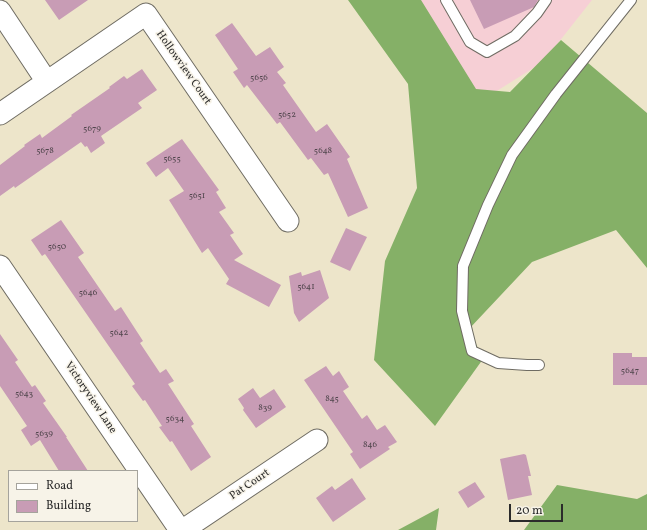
<!DOCTYPE html>
<html>
<head>
<meta charset="utf-8">
<style>
	body { margin:0 }
	#map { position:relative; width:647px; height:530px; overflow:hidden; background:#ede5ca; font-family:Vollkorn,serif }
	canvas { display:block }
	.legend { position:absolute; left:8px; top:470px; width:130px; height:52px; box-sizing:border-box; background:#f7f3e8; border:1px solid #a5a39c; margin:0; padding:5px 7px; list-style:none; font-size:12px; color:#2b2b2b }
	.legend li { display:flex; align-items:center; gap:8px; height:20px }
	.legend b { width:20px; border:1px solid #a5a39c }
	.scale { position:absolute; left:509px; top:504px; width:54px; height:18px; box-sizing:border-box; border:2px solid #2b2b2b; border-top:0; padding-left:5px; font-size:12px; line-height:14px; white-space:nowrap; color:#2b2b2b; -webkit-text-stroke:3px #f7f3e8; paint-order:stroke }
</style>
</head>
<body>
<div id="map">
<canvas width="647" height="530"></canvas>
<ul class="legend">
<li><b style="height:5px;background:#fff"></b>Road</li>
<li><b style="height:11px;background:#c89cb5"></b>Building</li>
</ul>
<div class="scale">20 m</div>
</div>
<script>
const ctx = document.querySelector('canvas').getContext('2d');
ctx.lineJoin = 'round';
function paint(path, color) {
  ctx.fillStyle = color;
  ctx.fill(path, 'evenodd');
}
function poly(rows) {
  const path = new Path2D();
  for (const r of rows) {
    path.moveTo(r[0], r[1]);
    for (let i = 2; i < r.length; i += 2) path.lineTo(r[i], r[i + 1]);
  }
  return path;
}
function trace(path, color, width, dash) {
  ctx.strokeStyle = color;
  ctx.lineWidth = width;
  ctx.lineCap = dash ? 'butt' : 'round';
  ctx.setLineDash(dash || []);
  ctx.stroke(path);
}
function write(font, color, halo, rows, align = 'center') {
  ctx.font = font + ' Vollkorn,serif';
  ctx.lineWidth = 3;
  ctx.setLineDash([]);
  ctx.textBaseline = 'middle';
  ctx.strokeStyle = halo;
  ctx.fillStyle = color;
  for (const [text, x, y, turn = 0] of rows) {
    ctx.save();
    ctx.translate(x, y);
    ctx.rotate((+turn || 0) * Math.PI / 180);
    ctx.textAlign = isNaN(turn) ? turn : align;
    if (halo) ctx.strokeText(text, 0, 0);
    ctx.fillText(text, 0, 0);
    ctx.restore();
  }
}
paint(poly([
	[414,0,592,0,543,62,476,104]
]), '#f6cfd5');
paint(poly([
	[348,0,421,0,476,89,510,92,561,40,647,113,647,268,616,230,532,262,469,329,483,359,435,426,374,360,385,261,417,188,408,84],
	[557,485,637,499,647,494,647,530,524,530],
	[439,508,436,530,398,530]
]), '#85b067');
paint(poly([
	[45,0,88,0,59,20],
	[470,0,538,0,534,7,484,29],
	[232,23,256,56,270,47,284,67,277,72,286,83,283,85,316,132,327,124,350,157,347,159,368,208,348,217,328,173,324,175,311,158,308,160,280,122,277,124,247,85,244,88,233,72,238,69,215,35],
	[142,69,157,90,138,103,142,108,101,136,105,143,91,153,87,146,85,147,81,142,15,188,14,186,0,196,0,165,25,146,24,145,40,134,42,138,72,116,71,115,110,88,109,87,124,76,127,79],
	[182,139,219,190,216,192,226,208,219,212,234,233,230,235,243,254,234,260,281,285,269,307,226,284,229,279,208,248,202,253,169,200,184,191,168,168,156,177,146,163],
	[61,220,84,253,78,257,115,311,121,307,143,341,140,343,160,373,166,369,174,381,168,384,194,424,191,426,211,457,191,471,172,441,170,442,159,427,162,426,145,400,143,401,132,386,135,384,45,254,42,256,31,240],
	[346,228,367,237,350,271,330,262],
	[320,270,329,298,299,322,294,313,289,276,301,272,302,276],
	[0,334,18,360,15,362,32,387,35,385,46,401,43,403,67,437,66,437,88,471,59,471,40,440,31,446,21,430,27,426,0,386],
	[613,353,632,353,632,357,647,357,647,385,613,385],
	[326,366,333,376,339,371,349,387,343,391,362,419,367,415,377,430,385,425,397,442,388,447,390,449,360,469,350,454,353,452,304,380],
	[253,388,260,398,274,389,286,407,256,428,243,410,244,408,238,399],
	[524,454,526,455,531,476,528,476,532,495,508,500,500,459],
	[352,478,366,499,333,522,316,498,332,486,335,490],
	[475,482,485,497,468,508,458,492]
]), '#c89cb5');
const service = poly([
	[446,0,470,42,487,52,515,36,537,13,546,0],
	[539,365,527,365,498,363,472,351,462,311,463,266,488,205,512,155,556,94,631,0]
]);
const minor = poly([
	[0,11,47,82],
	[0,114,146,14,288,221],
	[0,266,180,530],
	[183,530,317,440]
]);
trace(service, '#6f6c63', 12);
trace(minor, '#6f6c63', 23);
trace(service, '#fff', 10);
trace(minor, '#fff', 21);
write('9px', '#52474e', null, [
	["5656",259,78],
	["5652",287,115],
	["5679",92,129],
	["5678",45,151],
	["5648",323,151],
	["5655",172,159],
	["5651",197,196],
	["5650",57,247],
	["5641",306,287],
	["5646",88,293],
	["5642",119,333],
	["5647",630,371],
	["5643",24,394],
	["845",332,399],
	["839",265,408],
	["5634",175,419],
	["5639",44,434],
	["846",370,445]
]);
write('11px', '#2b2b2b', '#f7f3e8', [
	["Hollowview Court",183,68,55],
	["Victoryview Lane",90,398,56],
	["Pat Court",250,485,-34]
]);
</script>
</body>
</html>
